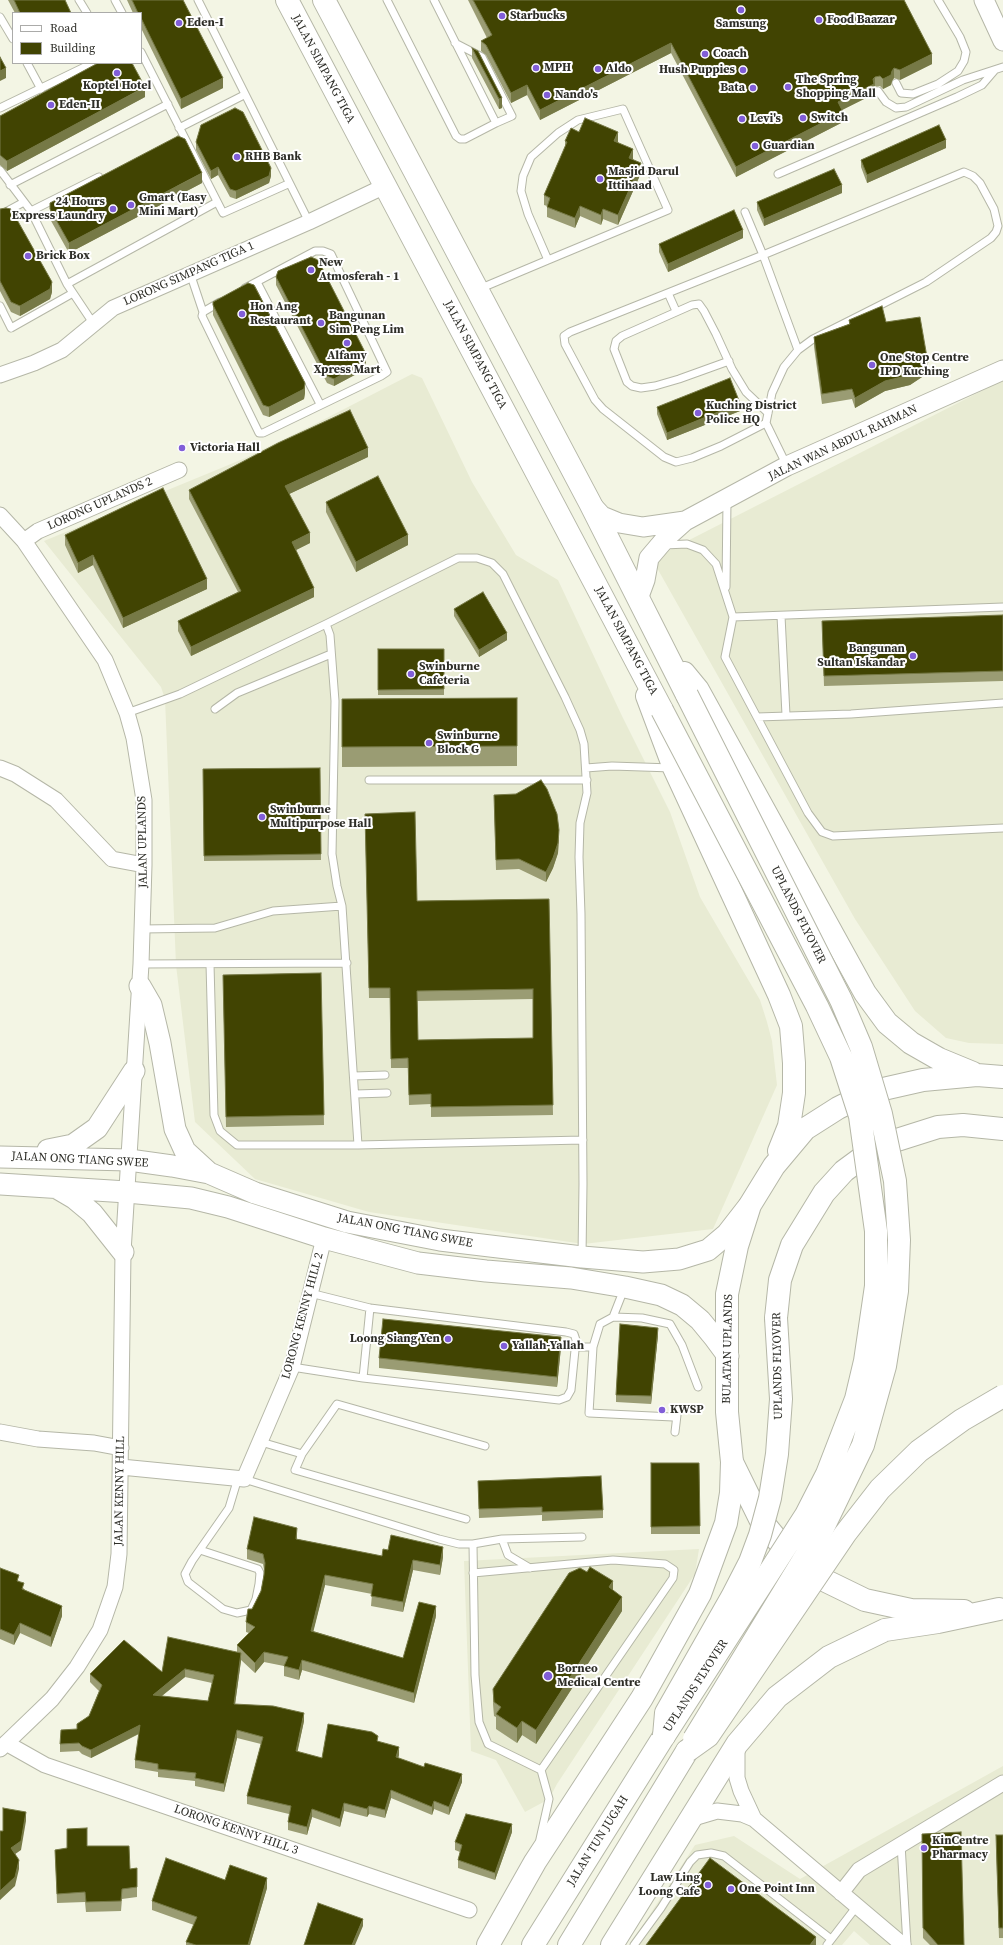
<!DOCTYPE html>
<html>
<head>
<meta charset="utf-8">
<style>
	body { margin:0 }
	#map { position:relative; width:1003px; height:1945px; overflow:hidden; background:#f3f5e4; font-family:"Source Serif 4",serif }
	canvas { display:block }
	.legend { position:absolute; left:12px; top:12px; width:130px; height:52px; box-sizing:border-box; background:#fff; border:1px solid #ababa9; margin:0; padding:5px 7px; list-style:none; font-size:12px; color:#2e2e28 }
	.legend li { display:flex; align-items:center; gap:8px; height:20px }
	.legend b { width:20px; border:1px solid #ababa9 }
</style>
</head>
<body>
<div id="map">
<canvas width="1003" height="1945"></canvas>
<ul class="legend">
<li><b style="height:5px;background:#fff"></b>Road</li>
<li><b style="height:11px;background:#414402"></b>Building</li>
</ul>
</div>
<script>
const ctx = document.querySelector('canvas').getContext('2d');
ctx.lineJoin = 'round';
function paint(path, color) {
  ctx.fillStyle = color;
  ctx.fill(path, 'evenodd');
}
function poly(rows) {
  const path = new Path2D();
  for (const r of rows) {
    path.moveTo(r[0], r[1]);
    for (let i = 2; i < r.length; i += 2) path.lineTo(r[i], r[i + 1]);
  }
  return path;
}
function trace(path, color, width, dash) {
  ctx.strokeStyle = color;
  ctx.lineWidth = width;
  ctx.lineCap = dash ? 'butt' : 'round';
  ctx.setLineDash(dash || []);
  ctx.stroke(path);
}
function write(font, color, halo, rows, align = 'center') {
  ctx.font = font + ' "Source Serif 4",serif';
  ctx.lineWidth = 4;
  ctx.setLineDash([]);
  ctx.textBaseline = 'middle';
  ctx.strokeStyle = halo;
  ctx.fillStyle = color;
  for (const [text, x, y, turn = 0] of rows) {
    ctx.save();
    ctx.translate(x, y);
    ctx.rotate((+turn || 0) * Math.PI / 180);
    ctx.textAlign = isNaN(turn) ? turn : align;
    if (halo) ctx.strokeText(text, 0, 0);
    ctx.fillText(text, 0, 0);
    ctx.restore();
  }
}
paint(poly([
	[412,374,422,378,472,482,516,555,558,580,622,716,670,812,700,897,760,1000,767,1022,772,1041,777,1085,713,1229,583,1244,369,1212,255,1179,195,1122,176,965,165,699,161,687,44,541,243,459,317,423],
	[1003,380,1003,1044,969,1043,946,1038,915,1011,855,919,652,559],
	[699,1549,695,1574,557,1784,549,1799,525,1812,496,1760,471,1751,464,1561],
	[1003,1766,1003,1945,870,1945,854,1931,842,1945,630,1945,695,1845,734,1836,800,1879]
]), '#e8ebd3');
const service = poly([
	[79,0,87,13],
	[115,0,122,13],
	[198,0,309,222],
	[387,0,456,136,460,139,465,139,496,123,434,0],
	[0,17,13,39],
	[455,43,482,57,512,116,496,123],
	[141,52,223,213,288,184],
	[27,63,41,89],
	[896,83,901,93,913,94,938,84,958,71,964,61,966,52,960,37,938,0],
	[878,91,886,102,896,108,906,107,963,80,1003,67],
	[0,108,93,63],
	[179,128,244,95],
	[0,170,31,211,67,284,93,323],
	[778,174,957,97,982,85,994,71],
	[10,185,168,104],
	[31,211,99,177],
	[745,212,763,255,798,350],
	[0,215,24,202],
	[190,273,203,312,202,316,259,433,263,433,381,376,387,372,331,254,323,251,315,251,245,288],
	[257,282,320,404],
	[67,284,217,202],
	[479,289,548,260,668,210,623,109,578,120,558,133,531,157,523,176,521,191,528,214,548,260],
	[668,293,676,311],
	[0,306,11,328,73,293],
	[203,312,220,302],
	[729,361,679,379,655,386,641,388,632,386,627,382,614,349,616,341,622,336,692,305,699,304,704,311,716,334,732,369,746,392,768,413],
	[766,423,721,446,692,458,676,462,664,457,603,409,595,400,565,344,564,336,570,332,763,255,964,172,973,176,980,183,994,209,998,226,996,232,991,238,926,282,813,339,798,350,784,367,772,393,766,423,787,466],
	[664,545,687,544,703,550,716,564,733,617,725,657,808,813,822,832,833,836,1003,828],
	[726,587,727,500],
	[781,616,786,715],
	[733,617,1003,607],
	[326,624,330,635,335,701,332,854,337,886,342,906,358,1145],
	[215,709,237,693,331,654],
	[127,713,180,694,326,624,458,558,477,558,492,563,503,574,565,697,580,730,584,744,587,793,580,823,579,857,581,914,583,1184,582,1256],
	[757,717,851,714,1003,703],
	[586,768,612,766,672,768],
	[369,780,587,780],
	[142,929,215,928,273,911,342,906],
	[141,964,347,963],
	[210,964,214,1115,220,1131,237,1145,358,1145,583,1140],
	[354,1076,385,1075],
	[356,1094,387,1093],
	[613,1317,624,1289],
	[575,1347,593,1347],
	[292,1367,363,1378,559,1400,567,1397,571,1390,576,1340,574,1334,566,1332,370,1308,310,1293],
	[363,1378,370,1308],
	[675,1432,677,1415,673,1417,589,1413,593,1347,600,1324,613,1317,642,1318,670,1324,682,1345,698,1387],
	[261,1442,302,1454,295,1470,466,1519],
	[302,1454,337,1404,485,1446],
	[244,1479,439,1539,459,1544,473,1544,502,1539,582,1537],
	[502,1539,508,1555,530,1568],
	[473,1544,475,1675,479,1722,488,1744,541,1770,549,1799,540,1839],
	[200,1550,258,1569,260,1573,259,1584,256,1599,251,1610,237,1613,223,1609,188,1582,185,1574,192,1561,229,1508,238,1478],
	[473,1573,613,1560,665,1564,674,1570,673,1578,541,1770],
	[901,1844,907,1945],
	[634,1945,661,1908,690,1862,697,1855,711,1853,724,1856,831,1939],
	[827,1945,857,1906]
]);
const minor = poly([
	[0,375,34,363,62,350,113,308,309,222,385,186],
	[0,515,24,541,105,660,127,713,134,738,144,800,144,865,141,964,123,1252,119,1554,115,1587,100,1630,77,1667,52,1699,0,1749],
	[24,541,38,531,179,470],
	[0,768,15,774,56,800,112,859,144,865],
	[0,1432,38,1439,94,1443,121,1448],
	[121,1467,244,1479,292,1367,324,1238],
	[6,1743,45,1765,469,1910],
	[737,1745,737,1778,741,1791,754,1819],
	[690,1819,717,1811,742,1814,754,1819,903,1945],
	[841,1893,859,1870,1003,1783]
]);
const tertiary = poly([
	[984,0,1003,41],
	[590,503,602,516,619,523,643,527,685,521],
	[638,599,645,580,649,558,666,538,685,521,787,466,1003,370]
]);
const secondary = poly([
	[140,986,151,1005,160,1043,175,1129,185,1151,209,1173],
	[48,1150,73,1145,97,1128,134,1071],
	[0,1157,129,1160,172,1166,209,1173,255,1193,347,1222,440,1240,582,1257,643,1262,679,1259,708,1250,727,1234,748,1207],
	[0,1184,127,1192,191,1198,228,1207,324,1238,418,1263,486,1271,571,1278,625,1287,661,1295,682,1305,700,1320,714,1337,728,1356],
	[57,1188,74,1198,92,1213,123,1252]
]);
const primary = poly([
	[287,0,662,710],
	[324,0,590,503,687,695],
	[684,673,698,690,865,993,887,1023,911,1043,939,1059,973,1073],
	[647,696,674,768,779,995,791,1026,794,1063,794,1093,789,1126,779,1151],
	[964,1611,911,1610,865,1600,826,1581,788,1553,760,1519,732,1462,727,1412,727,1294,737,1246,750,1205,774,1166,805,1129,838,1108,870,1092,923,1080,977,1075,1003,1077]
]);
const trunk = poly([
	[776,1318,780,1280,792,1245,824,1193,844,1171,878,1146,938,1127,963,1125,1003,1129],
	[488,1945,535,1862,642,1698,700,1594,726,1523,731,1493,732,1462],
	[533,1945,664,1736],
	[569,1945,687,1751],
	[612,1945,737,1744,777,1697,829,1657,885,1630,938,1622,999,1609]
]);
trace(service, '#b5b7a7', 9);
trace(minor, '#b5b7a7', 17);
trace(tertiary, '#b5b7a7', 21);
trace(secondary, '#b5b7a7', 23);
trace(primary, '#b5b7a7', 24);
trace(trunk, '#b5b7a7', 24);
trace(service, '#fff', 7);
trace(minor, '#fff', 15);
trace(tertiary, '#fff', 19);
trace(secondary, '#fff', 21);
trace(primary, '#fff', 22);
trace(trunk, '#fff', 22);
const primaryBridge = poly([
	[687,695,841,1000,861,1047,881,1114,895,1181,899,1240,897,1291,885,1366,863,1445,823,1528,694,1739],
	[662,710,817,1006,841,1057,860,1116,876,1231,876,1286,865,1361,856,1399,827,1474,806,1515,664,1736]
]);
const trunkBridge = poly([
	[664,1736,666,1713,732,1597,750,1562,760,1535,770,1498,777,1454,781,1399,776,1318],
	[687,1751,708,1736,845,1534,880,1489,919,1451,962,1420,1003,1396]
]);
trace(primaryBridge, '#b5b7a7', 24, []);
trace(trunkBridge, '#b5b7a7', 24, []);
trace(primaryBridge, '#fff', 22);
trace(trunkBridge, '#fff', 22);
paint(poly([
	[8,0,65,0,71,13,15,13],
	[127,0,183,0,223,88,181,109,141,28,141,13,133,13],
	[468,0,904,0,932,64,900,80,894,78,892,81,891,85,883,89,880,86,875,87,874,89,874,94,842,110,843,122,736,177,671,53,540,120,527,95,511,103,486,55,481,51,481,41,487,38],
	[472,48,502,98,502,108,499,109,472,58],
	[145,97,7,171,0,165,0,116],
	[579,132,618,142,633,159,641,173,618,225,603,219,601,225,580,216,575,228,547,217,547,206,544,205,544,195,565,147,565,141],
	[196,142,271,176,269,183,236,199,230,197,218,175,211,179,196,150],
	[946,148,867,183,861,167,861,160],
	[202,183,69,253,50,219,50,203],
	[842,193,764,226,757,210,757,202],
	[0,209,52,292,50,299,20,316,11,312,0,291],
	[743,238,668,272,659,252,659,244],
	[276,277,366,362,364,370,334,386,327,383,276,285],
	[213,305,305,393,304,399,269,417,263,415,213,315],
	[849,320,886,322,928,373,910,385,885,391,855,408,852,399,822,404,814,347,814,337,849,324],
	[657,407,740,411,667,440,657,414],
	[368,457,289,494,310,543,296,550,314,597,191,656,178,631,178,621,238,592,189,499,189,490],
	[326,502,408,545,356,572,326,512],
	[65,535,207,589,123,628,93,565,78,573,65,545],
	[454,609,507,640,479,657,454,616],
	[1003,615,1003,681,824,686,822,621],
	[378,649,444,649,444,695,378,695],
	[517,698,517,766,342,767,342,699],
	[320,768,321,860,204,861,203,769],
	[494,805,559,840,558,853,553,868,546,882,519,869,496,870],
	[365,814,417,901,549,899,553,1115,431,1117,431,1104,409,1105,408,1068,391,1068,390,998,369,998],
	[533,999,533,1038,418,1040,417,1001],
	[321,973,324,1125,226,1127,223,975],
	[658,1335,651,1404,616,1402,616,1395],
	[561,1347,557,1387,379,1368,379,1358],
	[651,1463,699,1463,700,1534,651,1534],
	[478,1481,603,1510,603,1518,542,1521,542,1515,479,1518],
	[297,1539,382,1556,388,1550,443,1557,440,1575,413,1570,403,1612,371,1606,372,1594,325,1585,313,1631,403,1658,436,1616,414,1703,302,1670,299,1680,284,1676,284,1666,264,1662,255,1673,241,1660,235,1704,304,1721,297,1752,322,1758,378,1741,399,1755,398,1758,462,1782,449,1815,434,1809,432,1815,391,1798,385,1818,369,1814,367,1817,344,1811,340,1827,312,1817,307,1835,288,1830,288,1822,289,1814,247,1804,247,1796,261,1744,237,1738,224,1792,195,1786,195,1781,158,1777,158,1772,135,1768,135,1760,139,1734,91,1758,82,1754,79,1751,60,1752,60,1744,77,1729,77,1724,89,1716,99,1691,90,1682,90,1674,162,1672,237,1652,237,1645,249,1633,246,1632,246,1622,261,1591,264,1575,264,1570,263,1564,247,1559,247,1549],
	[185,1677,212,1683,208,1701,162,1696],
	[0,1568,19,1581,24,1589,62,1616,51,1647,20,1633,14,1645,0,1639],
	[613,1590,622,1611,536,1744,522,1735,517,1743,496,1729,496,1717,494,1716,493,1704,493,1689],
	[512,1832,495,1880,458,1868,458,1860,460,1852,455,1850,455,1842],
	[922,1834,964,1945,930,1945,923,1938],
	[1003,1835,1003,1938,999,1938,996,1845],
	[87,1846,130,1869,137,1868,137,1897,122,1899,121,1911,86,1912,85,1902,57,1903,55,1850],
	[225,1880,267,1888,250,1945,186,1945,186,1942,194,1925,152,1910,152,1901]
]), '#9a9c73');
paint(poly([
	[671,43,671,53,540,120,540,110],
	[932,54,932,64,900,80,900,70],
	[6,68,6,78,0,81,0,71],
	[894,68,894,78,892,81,891,85,883,89,883,79],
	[875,77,875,87,874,89,874,94,838,112,838,102,873,79],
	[223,78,223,88,181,109,181,99],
	[527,85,527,95,511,103,511,93],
	[145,87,145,97,7,171,7,161],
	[502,98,502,108,499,109,499,99],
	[843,112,843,122,736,177,736,167],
	[618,132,618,142,614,151,614,141],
	[946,140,946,148,867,183,867,175],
	[633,149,633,159,629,168,629,158],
	[641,163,641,173,618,225,618,215],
	[218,167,218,175,211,179,211,171],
	[271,168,271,176,269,183,236,199,236,191],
	[202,173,202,183,69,253,69,243],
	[842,185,842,193,764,226,764,219],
	[580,206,580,216,575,228,575,218],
	[603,209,603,219,601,225,601,215],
	[743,230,743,238,668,272,668,264],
	[52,282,52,292,50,299,20,316,20,306],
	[366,354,366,362,364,370,334,386,334,379],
	[928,363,928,373,910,385,885,391,855,408,855,398,885,381],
	[305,383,305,393,304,399,269,417,269,407],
	[740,403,740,411,667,440,667,433],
	[368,448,368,457,285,496,285,486],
	[310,533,310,543,292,552,292,542],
	[408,535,408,545,356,572,356,562],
	[93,555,93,565,78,573,78,563],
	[207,579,207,589,123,628,123,618],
	[314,588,314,597,191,656,191,647],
	[507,633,507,640,479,657,479,650],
	[559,830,558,853,553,868,546,882,546,872],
	[658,1328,658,1335,651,1404,651,1396],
	[561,1337,561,1347,557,1387,557,1377],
	[297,1528,297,1538,296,1549,296,1539],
	[443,1547,443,1557,440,1575,440,1565],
	[413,1560,413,1570,403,1612,403,1602],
	[325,1575,325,1585,311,1641,311,1631],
	[613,1581,613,1596,609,1587],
	[622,1597,622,1611,536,1744,536,1730],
	[62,1606,62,1616,51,1647,51,1637],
	[436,1606,436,1616,414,1703,414,1693],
	[20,1623,20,1633,14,1645,14,1635],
	[264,1652,264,1662,255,1673,255,1663],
	[241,1653,241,1661,234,1712,234,1704],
	[302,1660,302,1670,299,1680,299,1670],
	[185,1669,185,1677,153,1703,153,1695],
	[304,1713,304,1721,296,1759,296,1751],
	[522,1721,522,1735,517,1743,517,1728],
	[140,1725,140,1733,91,1758,91,1750],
	[237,1730,237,1738,224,1792,224,1784],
	[399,1747,399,1755,396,1765,396,1757],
	[462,1774,462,1782,449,1815,449,1807],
	[391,1790,391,1798,385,1818,385,1810],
	[434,1801,434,1809,432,1815,432,1807],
	[344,1803,344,1811,340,1827,340,1819],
	[369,1806,369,1814,367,1817,367,1809],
	[312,1809,312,1817,307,1835,307,1827],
	[26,1812,26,1821,21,1850,11,1857,11,1848],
	[512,1824,512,1832,495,1880,495,1873],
	[19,1860,19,1869,15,1886,0,1900,0,1891],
	[267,1878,267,1888,250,1945,248,1945],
	[363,1919,363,1926,355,1945,352,1945],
	[816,1937,816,1945,810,1945]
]), '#767946');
const building = poly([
	[14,0,65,0,71,13,20,13,14,0],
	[132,0,183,0,223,78,181,99,141,18,141,13,138,13,132,0],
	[473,0,904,0,932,54,900,70,894,68,892,71,891,75,883,79,880,76,875,77,873,79,874,84,838,102,843,112,736,167,671,43,540,110,527,85,511,93,486,45,481,41,492,35,473,0],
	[472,48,478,51,502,98,499,99,472,48],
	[0,57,6,68,0,71,0,57],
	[98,63,132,63,145,87,7,161,0,155,0,116,98,63],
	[235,108,243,112,271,168,269,176,236,191,230,189,218,167,211,171,196,142,201,125,235,108],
	[585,118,618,132,614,141,633,149,629,158,641,163,618,215,603,209,601,215,580,206,575,218,547,207,550,198,544,195,567,142,565,141,571,128,579,132,585,118],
	[939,125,946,140,867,175,861,160,939,125],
	[178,136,185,139,202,173,69,243,50,209,50,203,178,136],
	[834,169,842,185,764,219,757,202,834,169],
	[6,208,11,209,52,282,50,289,20,306,11,302,0,281,0,209,6,208],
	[734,210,743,230,668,264,659,244,734,210],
	[311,257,318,260,366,354,364,362,334,379,327,376,276,277,278,271,311,257],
	[248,283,254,285,305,383,304,389,269,407,263,405,213,305,213,302,248,283],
	[882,306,886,322,920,317,928,363,910,375,885,381,855,398,852,389,822,394,814,337,850,324,849,320,882,306],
	[730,378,740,403,667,433,657,407,730,378],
	[350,410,368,448,285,486,310,533,292,542,314,588,191,647,178,621,241,591,189,490,278,443,350,410],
	[378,476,408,535,356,562,326,502,378,476],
	[163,488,207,579,123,618,93,555,78,563,65,535,163,488],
	[483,592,507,633,479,650,454,609,483,592],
	[1003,615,1003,671,824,676,822,621,1003,615],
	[378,649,444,649,444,689,378,690,378,649],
	[517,698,517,746,342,747,342,699,517,698],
	[320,768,321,854,204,856,203,769,320,768],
	[541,780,547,789,557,814,559,830,558,843,553,858,546,872,519,859,496,860,494,795,516,794,541,780],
	[415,812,417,901,549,899,553,1105,431,1107,431,1094,409,1095,408,1058,391,1059,390,988,369,988,365,814,415,812],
	[533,989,533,1038,418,1040,417,991,533,989],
	[321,973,324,1115,226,1117,223,975,321,973],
	[383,1319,561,1337,557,1377,379,1358,383,1319],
	[620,1324,658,1328,651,1396,616,1395,620,1324],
	[651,1463,699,1463,700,1526,651,1527,651,1463],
	[601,1476,603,1510,542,1512,542,1507,479,1509,478,1481,601,1476],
	[254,1517,297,1528,296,1539,382,1556,383,1549,388,1550,391,1535,443,1547,440,1565,413,1560,403,1602,371,1596,373,1584,325,1575,311,1631,403,1658,419,1602,436,1606,414,1693,302,1660,299,1670,284,1666,288,1657,264,1652,255,1663,237,1645,255,1627,246,1622,248,1609,252,1609,261,1591,264,1575,265,1563,263,1554,247,1549,254,1517],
	[590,1567,613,1581,609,1587,622,1597,536,1730,522,1721,517,1728,496,1714,501,1707,494,1702,493,1689,569,1573,580,1568,587,1572,590,1567],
	[0,1568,19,1575,17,1581,24,1583,22,1589,62,1606,51,1637,20,1623,14,1635,0,1629,0,1568],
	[168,1637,241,1653,234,1704,273,1706,304,1713,296,1751,322,1758,328,1724,372,1732,378,1736,377,1741,399,1747,396,1757,424,1767,425,1763,462,1774,449,1807,434,1801,432,1807,391,1790,385,1810,369,1806,367,1809,344,1803,340,1819,312,1809,307,1827,288,1822,291,1806,247,1796,263,1737,237,1730,224,1784,195,1778,196,1773,158,1769,158,1764,135,1760,140,1725,91,1750,82,1746,79,1743,60,1744,61,1730,77,1729,77,1724,89,1716,102,1685,90,1674,124,1640,162,1672,168,1637],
	[185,1669,214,1675,208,1701,153,1695,185,1669],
	[3,1808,26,1812,21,1841,11,1848,19,1860,15,1877,0,1891,0,1831,3,1831,3,1808],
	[466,1814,512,1824,495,1873,458,1860,462,1845,455,1842,466,1814],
	[87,1828,87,1846,129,1846,130,1869,137,1868,137,1887,122,1889,121,1901,86,1902,85,1892,57,1894,55,1850,67,1848,67,1829,87,1828],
	[961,1832,964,1945,938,1945,923,1928,922,1834,961,1832],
	[996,1835,1003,1835,1003,1928,999,1928,996,1835],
	[166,1858,225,1880,230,1865,267,1878,248,1945,196,1945,186,1942,197,1917,152,1901,166,1858],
	[710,1858,816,1937,810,1945,646,1945,710,1858],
	[318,1903,363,1919,352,1945,304,1945,318,1903]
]);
paint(building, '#414402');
trace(building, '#767946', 1);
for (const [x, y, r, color] of [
	[741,10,4,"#815ed8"],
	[502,16,4,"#815ed8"],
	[819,20,4,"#815ed8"],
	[179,23,4,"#815ed8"],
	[705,54,4,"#815ed8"],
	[536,68,4,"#815ed8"],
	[598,69,4,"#815ed8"],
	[743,70,4,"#815ed8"],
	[117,73,4,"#815ed8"],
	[788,87,4,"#815ed8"],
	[753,88,4,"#815ed8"],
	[547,95,4,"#815ed8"],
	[51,105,4,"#815ed8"],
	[803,118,4,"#815ed8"],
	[742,119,4,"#815ed8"],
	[755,146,4,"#815ed8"],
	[237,157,4,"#815ed8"],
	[600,179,4,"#815ed8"],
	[131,205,4,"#815ed8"],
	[113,209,4,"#815ed8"],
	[28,256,4,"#815ed8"],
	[311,270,4,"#815ed8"],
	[242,314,4,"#815ed8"],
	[321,323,4,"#815ed8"],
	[347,343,4,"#815ed8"],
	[872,365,4,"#815ed8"],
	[698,413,4,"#815ed8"],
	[182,448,4,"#815ed8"],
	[913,656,4,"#815ed8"],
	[411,674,4,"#815ed8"],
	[429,743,4,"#815ed8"],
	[262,817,4,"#815ed8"],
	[448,1339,4,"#815ed8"],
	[504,1346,4,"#815ed8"],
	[662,1410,4,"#815ed8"],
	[548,1676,5,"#815ed8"],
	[924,1848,4,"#815ed8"],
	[708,1885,4,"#815ed8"],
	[731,1889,4,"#815ed8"]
]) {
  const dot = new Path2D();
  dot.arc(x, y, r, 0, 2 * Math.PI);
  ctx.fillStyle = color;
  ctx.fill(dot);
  trace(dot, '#fff', 1.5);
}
write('bold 12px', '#2e2e28', '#fff', [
	["Starbucks",510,16],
	["Food Baazar",827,20],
	["Eden-I",187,23],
	["Samsung",741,24,"center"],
	["Coach",713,54],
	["MPH",544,68],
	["Aldo",606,69],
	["Hush Puppies",735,70,"right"],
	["The Spring",796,80],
	["Shopping Mall",796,94],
	["Koptel Hotel",117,86,"center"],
	["Bata",745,88,"right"],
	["Nando's",555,95],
	["Eden-II",59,105],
	["Switch",811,118],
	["Levi's",750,119],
	["Guardian",763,146],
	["RHB Bank",245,157],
	["Masjid Darul",608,172],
	["Ittihaad",608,186],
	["Gmart (Easy",139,198],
	["Mini Mart)",139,212],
	["24 Hours",105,202,"right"],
	["Express Laundry",105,216,"right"],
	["Brick Box",36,256],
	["New",319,263],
	["Atmosferah - 1",319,277],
	["Hon Ang",250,307],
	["Restaurant",250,321],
	["Bangunan",329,316],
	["Sim Peng Lim",329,330],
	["Alfamy",347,356,"center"],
	["Xpress Mart",347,370,"center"],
	["One Stop Centre",880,358],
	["IPD Kuching",880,372],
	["Kuching District",706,406],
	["Police HQ",706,420],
	["Victoria Hall",190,448],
	["Bangunan",905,649,"right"],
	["Sultan Iskandar",905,663,"right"],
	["Swinburne",419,667],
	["Cafeteria",419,681],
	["Swinburne",437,736],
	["Block G",437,750],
	["Swinburne",270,810],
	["Multipurpose Hall",270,824],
	["Loong Siang Yen",440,1339,"right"],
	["Yallah-Yallah",512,1346],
	["KWSP",670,1410],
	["Borneo",557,1669],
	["Medical Centre",557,1683],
	["KinCentre",932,1841],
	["Pharmacy",932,1855],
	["Law Ling",700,1878,"right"],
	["Loong Cafe",700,1892,"right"],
	["One Point Inn",739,1889]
], 'left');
write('12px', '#2e2e28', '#fff', [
	["JALAN SIMPANG TIGA",323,69,62],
	["LORONG SIMPANG TIGA 1",189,274,-24],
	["JALAN SIMPANG TIGA",475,355,62],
	["JALAN WAN ABDUL RAHMAN",843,443,-25],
	["LORONG UPLANDS 2",100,504,-24],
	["JALAN SIMPANG TIGA",626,641,62],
	["JALAN UPLANDS",143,842,-91],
	["UPLANDS FLYOVER",798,915,63],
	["JALAN ONG TIANG SWEE",80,1160,3],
	["JALAN ONG TIANG SWEE",405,1231,11],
	["LORONG KENNY HILL 2",303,1316,-75],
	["BULATAN UPLANDS",728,1349,-89],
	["UPLANDS FLYOVER",778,1366,-91],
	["JALAN KENNY HILL",120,1491,-89],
	["UPLANDS FLYOVER",696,1686,-57],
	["LORONG KENNY HILL 3",236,1830,19],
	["JALAN TUN JUGAH",598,1841,-58]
]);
</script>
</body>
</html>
